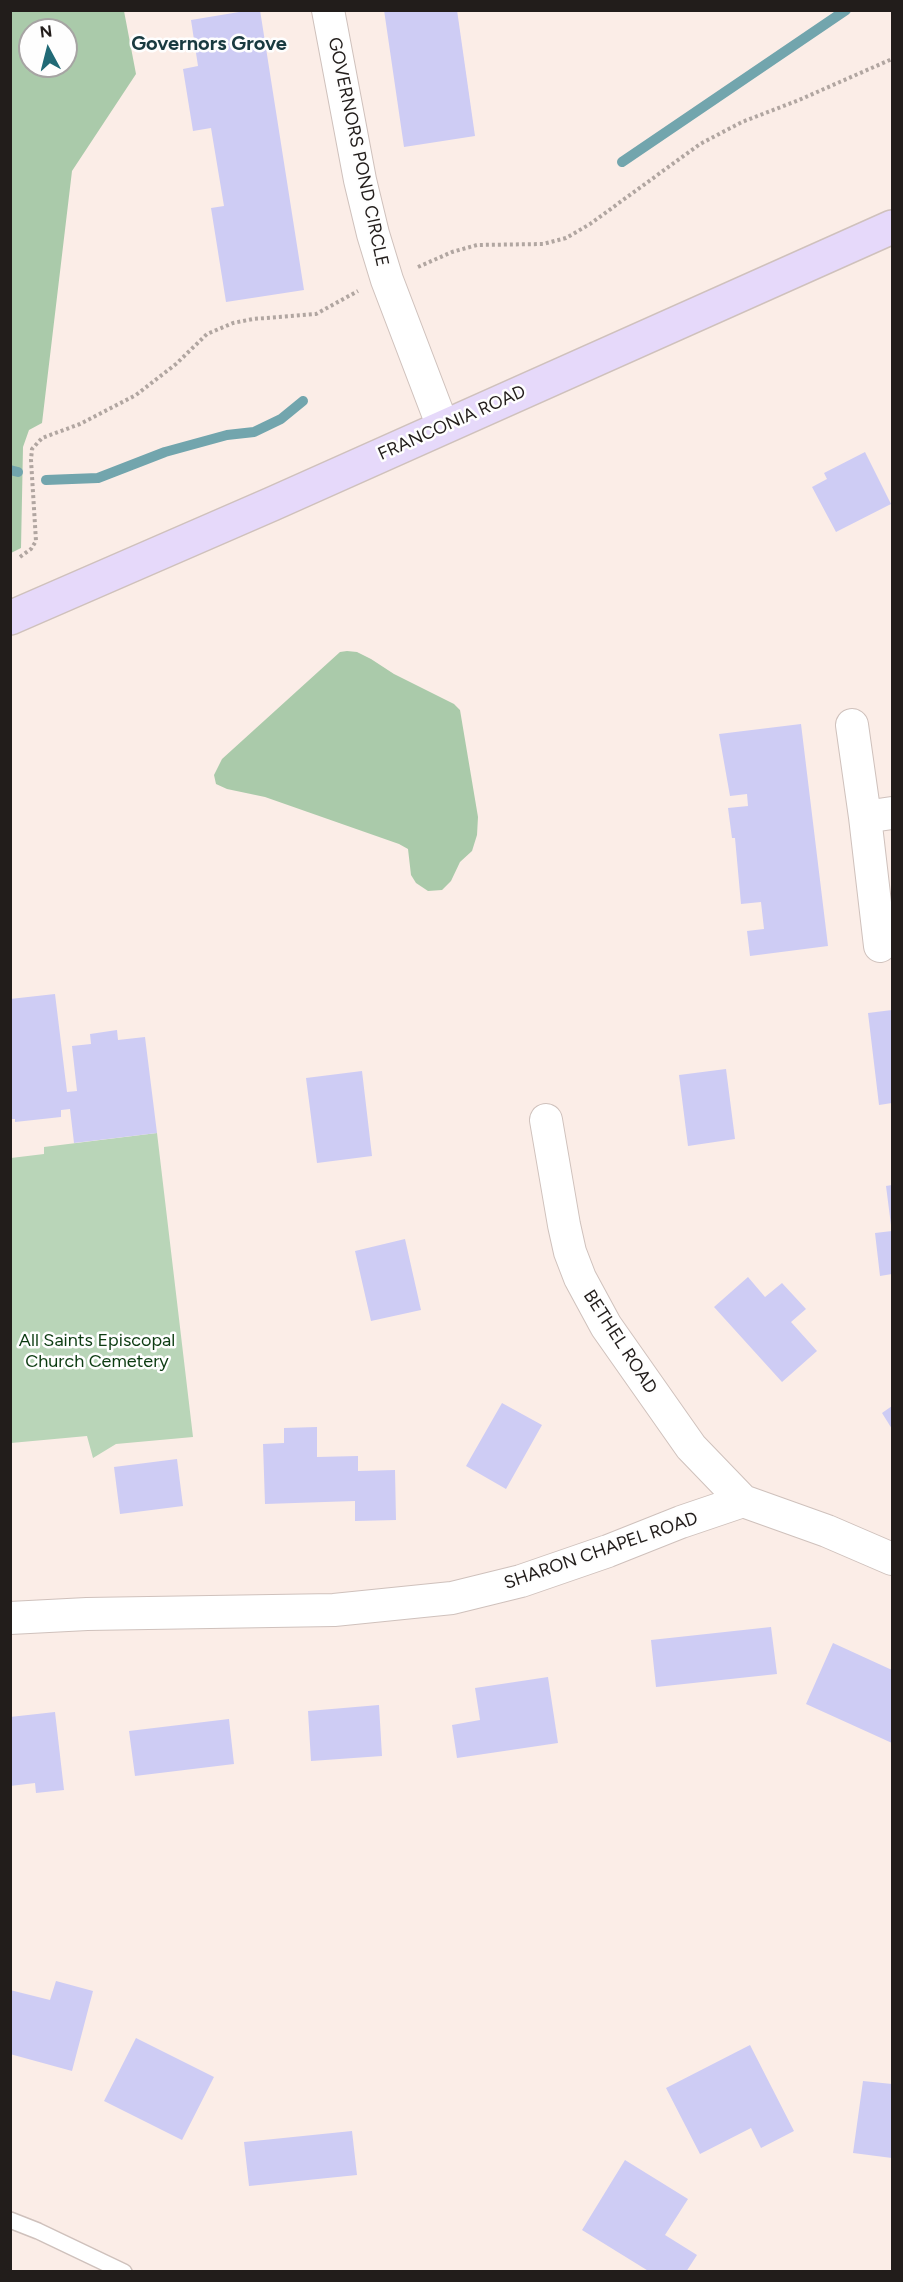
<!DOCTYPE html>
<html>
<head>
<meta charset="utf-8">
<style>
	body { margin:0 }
	#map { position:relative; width:903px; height:2282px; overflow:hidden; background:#fbede7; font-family:Figtree,sans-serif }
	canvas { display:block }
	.frame { position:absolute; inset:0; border:12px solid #221d1b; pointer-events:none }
	.north { position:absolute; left:18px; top:18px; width:60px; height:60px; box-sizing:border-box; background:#fefefe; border:2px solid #a6a4a3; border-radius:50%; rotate:353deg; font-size:16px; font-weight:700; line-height:24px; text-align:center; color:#221d1b }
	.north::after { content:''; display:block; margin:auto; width:21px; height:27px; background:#216a76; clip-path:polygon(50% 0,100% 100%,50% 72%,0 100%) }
</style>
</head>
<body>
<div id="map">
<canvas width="903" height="2282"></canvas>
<div class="frame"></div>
<div class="north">N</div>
</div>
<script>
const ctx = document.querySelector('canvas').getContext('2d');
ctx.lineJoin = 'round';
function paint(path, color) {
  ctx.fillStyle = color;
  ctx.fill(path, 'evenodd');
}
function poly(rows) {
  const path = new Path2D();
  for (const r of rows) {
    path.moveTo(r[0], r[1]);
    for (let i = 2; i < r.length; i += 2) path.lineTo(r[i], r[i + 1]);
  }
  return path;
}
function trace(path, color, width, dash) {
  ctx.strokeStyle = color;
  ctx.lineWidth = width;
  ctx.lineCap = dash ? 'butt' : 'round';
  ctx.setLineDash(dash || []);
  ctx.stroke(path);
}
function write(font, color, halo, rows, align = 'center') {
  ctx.font = font + ' Figtree,sans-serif';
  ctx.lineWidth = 5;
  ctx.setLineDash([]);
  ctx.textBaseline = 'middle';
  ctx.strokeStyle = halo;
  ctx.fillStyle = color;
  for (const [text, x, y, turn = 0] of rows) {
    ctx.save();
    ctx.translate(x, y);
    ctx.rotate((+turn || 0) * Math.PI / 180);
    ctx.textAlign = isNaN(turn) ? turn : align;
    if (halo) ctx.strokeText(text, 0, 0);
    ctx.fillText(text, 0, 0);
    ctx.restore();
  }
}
paint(poly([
	[157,1133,193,1437,116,1444,93,1458,87,1436,11,1443,12,1457,11,1457,11,1158,44,1154,44,1147]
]), '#b9d5b8');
paint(poly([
	[10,11,124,11,136,74,72,171,42,423,29,430,23,447,21,548,11,553],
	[30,30,66,30,66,66,30,66],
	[347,651,357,652,371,659,394,674,454,704,460,710,478,817,477,835,472,851,460,862,451,881,442,890,428,891,416,883,411,875,408,849,399,844,265,797,227,789,216,784,214,775,222,759,340,652]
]), '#aacaaa');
trace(poly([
	[622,162,846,10],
	[10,470,18,472],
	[46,480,98,478,165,452,227,435,254,432,281,419,303,401]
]), '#72a5ad', 10);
paint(poly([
	[251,10,260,10,304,290,226,302,211,208,224,206,211,128,193,131,183,69,198,66,191,20],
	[384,10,457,10,475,136,404,147],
	[865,452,891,504,836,532,812,487,827,479,824,473],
	[801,724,828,946,750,956,747,931,764,929,761,902,741,904,735,838,732,838,728,808,748,806,747,794,730,796,719,734],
	[55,994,67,1092,77,1091,72,1046,91,1044,90,1034,117,1030,118,1040,145,1037,157,1133,74,1143,70,1109,61,1110,61,1117,15,1122,15,1119,10,1119,10,999],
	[892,1010,892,1103,879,1105,868,1013],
	[726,1069,735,1139,688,1146,679,1075],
	[362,1071,372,1156,317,1163,306,1078],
	[892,1185,892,1225,891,1225,886,1186],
	[892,1231,892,1274,880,1276,875,1233],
	[405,1239,421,1310,371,1321,355,1251],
	[748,1277,765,1297,782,1283,806,1309,791,1322,817,1351,782,1382,714,1307],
	[502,1403,542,1425,506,1489,466,1466],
	[892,1406,892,1429,882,1413],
	[317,1427,317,1457,358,1456,358,1471,395,1470,396,1520,355,1521,355,1501,265,1504,263,1444,284,1443,284,1428],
	[177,1459,183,1506,120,1514,114,1467],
	[771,1627,777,1674,656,1687,651,1640],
	[833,1643,892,1670,892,1743,806,1704],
	[548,1677,558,1743,457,1758,452,1725,480,1720,475,1688],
	[379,1705,382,1756,311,1761,308,1711],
	[55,1712,64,1790,36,1793,35,1783,10,1786,10,1717],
	[229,1719,234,1764,135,1776,129,1731],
	[56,1981,93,1991,72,2071,10,2054,10,1990,50,2000],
	[136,2038,214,2077,182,2140,104,2101],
	[750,2045,794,2131,761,2148,751,2128,700,2154,666,2088],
	[863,2081,892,2084,892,2158,853,2153],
	[352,2131,357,2175,249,2186,244,2142],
	[625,2160,688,2199,665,2235,697,2255,686,2272,650,2272,582,2230]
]), '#ceccf4');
const lane = poly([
	[10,2220,38,2231,124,2272]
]);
const street = poly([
	[328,10,360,180,373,234,387,280,443,427],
	[852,725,865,817,892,813],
	[865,817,880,946],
	[546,1120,564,1225,570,1252,580,1278,606,1326,691,1447,743,1501],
	[10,1618,87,1614,334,1610,452,1598,521,1581,608,1551,681,1522,743,1501,827,1531,892,1559]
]);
const secondary = poly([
	[10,618,272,504,892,227]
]);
trace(lane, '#cfc1bc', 18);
trace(street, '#cfc1bc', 34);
trace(secondary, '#cfc1bc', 36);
trace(poly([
	[418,267,452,252,477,245,543,244,566,238,590,224,700,144,742,122,799,100,892,59],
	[20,557,31,549,36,541,31,460,32,449,42,438,80,424,136,395,176,364,207,334,233,323,253,319,316,314,358,291]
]), '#b1a6a1', 4, [3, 3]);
trace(lane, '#fff', 15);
trace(street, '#fff', 32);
trace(secondary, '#e6d9fa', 33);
write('18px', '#221d1b', '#fefefe', [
	["GOVERNORS POND CIRCLE",358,152,78],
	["FRANCONIA ROAD",452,423,-24],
	["BETHEL ROAD",620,1342,57],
	["SHARON CHAPEL ROAD",601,1551,-19]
]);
write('18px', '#0c3b11', '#fefefe', [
	["All Saints Episcopal",97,1341],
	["Church Cemetery",97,1362]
]);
write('bold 20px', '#193a40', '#fefefe', [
	["Governors Grove",209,44]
]);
</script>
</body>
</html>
